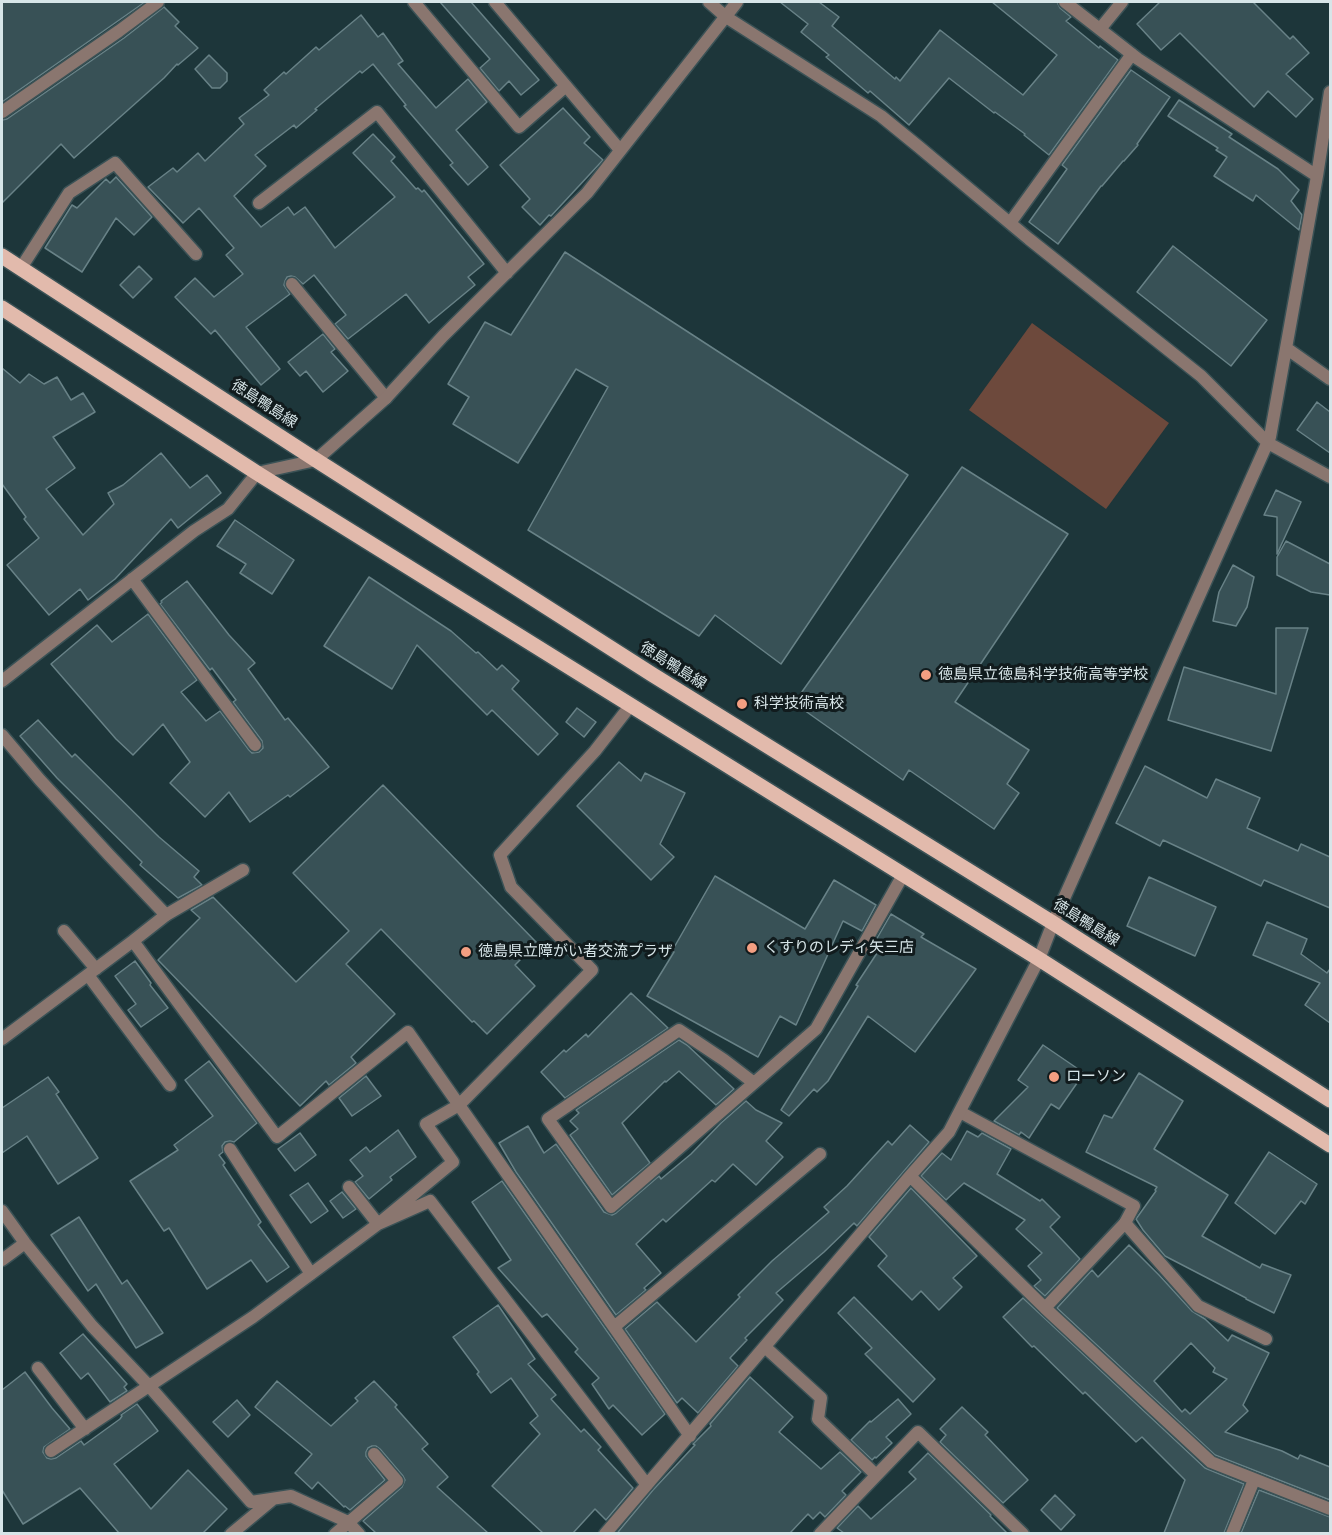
<!DOCTYPE html>
<html>
<head>
<meta charset="utf-8">
<style>
	body { margin:0 }
	#map { position:relative; width:1332px; height:1535px; overflow:hidden; background:#1d363a; font-family:"IBM Plex Sans",sans-serif }
	canvas { display:block }
	.frame { position:absolute; inset:0; border:3px solid #d7e5e8; pointer-events:none }
</style>
</head>
<body>
<div id="map">
<canvas width="1332" height="1535"></canvas>
<div class="frame"></div>
</div>
<script>
const ctx = document.querySelector('canvas').getContext('2d');
ctx.lineJoin = 'round';
function paint(path, color) {
  ctx.fillStyle = color;
  ctx.fill(path, 'evenodd');
}
function poly(rows) {
  const path = new Path2D();
  for (const r of rows) {
    path.moveTo(r[0], r[1]);
    for (let i = 2; i < r.length; i += 2) path.lineTo(r[i], r[i + 1]);
  }
  return path;
}
function trace(path, color, width, dash) {
  ctx.strokeStyle = color;
  ctx.lineWidth = width;
  ctx.lineCap = dash ? 'butt' : 'round';
  ctx.setLineDash(dash || []);
  ctx.stroke(path);
}
function write(font, color, halo, rows, align = 'center') {
  ctx.font = font + ' "IBM Plex Sans","Noto Sans JP",sans-serif';
  ctx.lineWidth = 6;
  ctx.setLineDash([]);
  ctx.textBaseline = 'middle';
  ctx.strokeStyle = halo;
  ctx.fillStyle = color;
  for (const [text, x, y, turn = 0] of rows) {
    ctx.save();
    ctx.translate(x, y);
    ctx.rotate((+turn || 0) * Math.PI / 180);
    ctx.textAlign = isNaN(turn) ? turn : align;
    if (halo) ctx.strokeText(text, 0, 0);
    ctx.fillText(text, 0, 0);
    ctx.restore();
  }
}
paint(poly([
	[1032,323,1169,423,1106,509,969,410]
]), '#6d493c');
const building = poly([
	[2,2,145,2,2,102,2,2],
	[440,2,471,2,539,80,521,95,509,81,499,91,480,68,490,59,440,2],
	[780,2,819,2,839,17,832,26,895,79,896,77,900,81,940,30,1023,95,1057,55,992,2,1057,2,1060,8,1071,17,1066,21,1099,48,1100,46,1118,60,1049,155,1024,135,1025,134,995,112,994,113,949,78,909,125,870,91,868,93,826,57,829,55,801,32,808,24,780,2],
	[1160,2,1253,2,1290,39,1293,36,1309,53,1286,74,1313,99,1296,117,1268,91,1254,107,1180,33,1161,50,1137,24,1160,2],
	[164,7,179,22,175,26,198,48,178,65,177,64,164,78,74,158,61,144,2,203,2,120,7,119,124,38,164,7],
	[361,15,378,37,383,33,403,61,398,64,436,108,468,79,487,102,456,130,488,167,468,185,450,165,453,163,404,106,406,105,373,64,362,73,360,71,315,109,317,110,296,128,294,125,255,155,266,166,234,196,261,227,288,207,294,215,305,207,335,248,395,197,353,153,373,134,395,157,391,161,416,189,418,188,422,192,424,190,484,264,468,277,475,285,429,323,406,294,348,339,335,324,346,315,314,275,303,284,295,277,291,276,287,277,285,281,284,285,290,294,246,327,280,369,261,385,215,330,211,334,175,297,195,278,214,297,243,274,226,255,234,248,199,208,183,223,148,187,173,168,177,172,198,153,205,161,244,124,239,118,269,95,264,90,284,72,286,74,316,47,319,50,361,15],
	[209,55,227,73,227,81,220,88,212,88,195,69,209,55],
	[1131,70,1170,97,1137,144,1138,145,1124,161,1123,161,1102,186,1101,186,1058,244,1029,222,1067,169,1062,165,1131,70],
	[1179,100,1232,134,1229,137,1278,169,1299,190,1291,201,1302,215,1299,230,1256,195,1253,201,1214,176,1227,157,1216,150,1218,148,1168,116,1179,100],
	[563,108,590,137,584,143,603,160,551,216,549,215,540,225,522,207,530,199,500,165,563,108],
	[116,177,152,217,134,235,116,218,82,272,45,248,72,205,77,208,106,179,110,183,116,177],
	[1173,246,1267,320,1231,366,1137,292,1173,246],
	[565,252,908,475,781,664,715,615,699,636,528,530,608,387,576,369,518,463,453,424,469,397,448,384,485,322,511,335,565,252],
	[139,266,152,279,133,298,120,285,139,266],
	[323,334,335,349,331,352,348,371,323,392,306,371,300,376,288,362,323,334],
	[2,368,20,383,29,374,44,384,57,377,71,400,83,393,95,412,53,437,75,468,46,489,83,535,114,504,108,493,123,485,161,453,190,488,207,475,221,493,178,528,171,519,115,579,88,600,80,589,49,615,7,565,39,538,24,519,26,517,2,484,2,368],
	[1317,402,1330,412,1330,453,1297,430,1317,402],
	[962,467,1068,534,955,702,1029,750,1007,784,1019,793,994,829,909,770,903,780,794,703,962,467],
	[1276,490,1301,502,1277,554,1277,517,1264,515,1276,490],
	[235,520,294,560,272,594,240,573,246,564,217,546,235,520],
	[1286,541,1330,564,1330,595,1311,592,1277,575,1277,557,1286,541],
	[1233,565,1254,577,1247,607,1236,626,1213,621,1219,592,1233,565],
	[369,577,451,631,476,653,478,652,497,670,502,665,519,681,512,689,558,734,538,755,492,710,487,715,417,645,392,689,324,646,369,577],
	[187,581,229,635,255,663,248,669,285,720,288,718,329,767,290,797,288,795,250,822,229,792,205,817,170,783,190,762,163,724,133,755,116,739,51,664,97,625,112,642,148,614,197,680,181,692,206,721,220,711,249,750,252,753,259,752,263,748,262,741,233,702,236,700,212,668,210,670,160,604,162,602,161,601,187,581],
	[1276,628,1308,628,1271,751,1168,720,1184,667,1276,694,1276,628],
	[577,708,596,722,584,737,566,722,577,708],
	[38,720,72,757,75,754,159,837,199,871,194,877,202,885,178,898,140,865,142,862,57,778,20,736,38,720],
	[619,762,641,781,645,773,685,793,660,844,674,857,651,880,577,806,619,762],
	[1145,766,1207,798,1216,779,1260,798,1247,828,1298,851,1301,844,1330,857,1330,908,1264,880,1261,886,1163,840,1160,846,1116,823,1145,766],
	[383,785,537,943,515,965,535,986,487,1034,474,1021,472,1022,381,929,346,964,395,1014,351,1057,356,1063,329,1085,326,1081,300,1106,158,960,200,918,191,910,213,897,296,982,349,931,293,873,383,785],
	[715,876,805,929,834,880,876,905,862,931,843,921,796,1025,780,1016,758,1057,647,996,674,952,672,951,715,876],
	[1149,877,1216,907,1195,956,1127,926,1149,877],
	[891,914,924,934,921,937,976,969,915,1052,868,1016,828,1081,817,1092,814,1089,789,1116,781,1110,836,1022,858,986,856,985,883,944,876,940,891,914],
	[1267,922,1307,939,1301,954,1327,973,1330,969,1330,1023,1305,1005,1320,983,1253,955,1267,922],
	[135,961,151,983,150,985,168,1008,141,1027,128,1010,136,1004,115,976,135,961],
	[631,993,668,1028,565,1098,541,1072,564,1050,566,1052,586,1034,588,1037,631,993],
	[679,1040,687,1045,734,1089,716,1105,679,1071,666,1082,665,1081,622,1123,650,1163,612,1195,570,1135,578,1129,570,1121,579,1113,576,1110,679,1040],
	[1043,1045,1084,1073,1059,1109,1051,1104,1029,1138,1021,1132,1019,1135,994,1121,1028,1087,1018,1080,1043,1045],
	[209,1061,257,1123,234,1142,230,1141,225,1142,222,1146,223,1152,219,1155,225,1163,223,1165,261,1222,258,1225,289,1267,267,1282,251,1260,207,1289,169,1228,164,1231,130,1181,178,1150,174,1145,213,1116,185,1080,209,1061],
	[1139,1073,1183,1101,1154,1149,1228,1195,1202,1236,1260,1268,1262,1264,1291,1275,1274,1313,1246,1299,1246,1298,1165,1256,1143,1230,1136,1219,1156,1191,1155,1190,1157,1187,1086,1152,1104,1115,1112,1118,1139,1073],
	[366,1076,381,1096,352,1116,339,1098,366,1076],
	[48,1077,59,1092,56,1094,98,1158,58,1184,27,1136,2,1153,2,1108,48,1077],
	[746,1101,756,1110,782,1123,766,1141,783,1157,756,1185,733,1164,715,1182,712,1180,666,1222,663,1219,636,1244,661,1273,644,1288,646,1290,616,1315,516,1172,499,1143,528,1126,544,1153,556,1144,604,1212,612,1215,616,1213,659,1176,661,1179,691,1154,721,1123,746,1101],
	[910,1125,929,1142,857,1226,854,1223,824,1252,776,1293,783,1300,745,1338,747,1340,730,1358,738,1366,698,1413,682,1398,677,1403,625,1329,657,1302,696,1342,740,1297,738,1295,772,1261,829,1212,824,1207,847,1186,888,1141,892,1145,910,1125],
	[398,1130,416,1157,390,1177,392,1180,369,1199,355,1182,363,1176,350,1160,366,1147,370,1152,398,1130],
	[967,1131,978,1137,982,1133,1011,1149,997,1174,1040,1201,1042,1199,1060,1217,1050,1227,1080,1259,1045,1296,1034,1286,1041,1280,1028,1266,1042,1253,1016,1229,1025,1220,964,1183,946,1200,921,1176,942,1153,951,1160,967,1131],
	[300,1133,316,1155,295,1171,278,1149,300,1133],
	[1269,1152,1317,1184,1305,1204,1301,1201,1275,1234,1235,1203,1269,1152],
	[502,1181,665,1414,642,1435,613,1405,609,1409,592,1384,599,1378,575,1352,578,1349,547,1314,542,1317,498,1268,511,1260,472,1202,502,1181],
	[308,1183,328,1211,311,1223,290,1195,308,1183],
	[911,1188,977,1256,953,1278,962,1287,939,1310,921,1291,912,1300,878,1266,887,1256,869,1237,911,1188],
	[342,1192,356,1209,343,1218,330,1201,342,1192],
	[79,1217,122,1284,127,1280,163,1333,136,1348,96,1284,88,1291,51,1235,79,1217],
	[1129,1245,1159,1275,1192,1311,1205,1319,1228,1341,1232,1335,1269,1353,1243,1405,1248,1411,1225,1432,1282,1451,1298,1459,1300,1455,1330,1467,1330,1500,1215,1455,1057,1308,1092,1270,1098,1277,1129,1245],
	[1191,1343,1215,1368,1213,1372,1227,1379,1190,1414,1185,1409,1182,1412,1154,1381,1191,1343],
	[854,1297,935,1379,913,1402,865,1354,872,1348,838,1313,854,1297],
	[1023,1298,1205,1468,1244,1484,1224,1533,1164,1533,1185,1480,1142,1437,1136,1442,1085,1392,1083,1394,1034,1346,1032,1347,1003,1317,1023,1298],
	[498,1305,535,1359,528,1364,556,1395,551,1399,581,1432,584,1429,601,1447,598,1450,633,1488,606,1520,595,1509,573,1533,543,1533,492,1486,540,1434,530,1423,538,1416,511,1378,491,1393,477,1374,479,1372,453,1337,498,1305],
	[83,1334,127,1384,124,1387,127,1391,110,1402,88,1373,81,1379,60,1353,83,1334],
	[25,1372,52,1408,70,1429,44,1447,43,1452,47,1458,51,1459,56,1458,81,1441,84,1445,120,1419,122,1416,121,1415,137,1404,158,1431,114,1464,151,1509,188,1470,227,1509,203,1533,119,1533,80,1488,23,1524,2,1490,2,1390,25,1372],
	[750,1377,793,1417,779,1432,821,1469,840,1452,861,1472,842,1491,846,1495,825,1517,820,1512,813,1519,808,1514,790,1533,620,1533,618,1532,653,1490,695,1445,693,1444,711,1426,710,1424,750,1377],
	[277,1381,331,1426,358,1401,355,1398,374,1381,397,1405,395,1407,428,1444,422,1449,448,1477,437,1487,488,1533,376,1533,363,1521,402,1487,405,1480,403,1476,380,1449,376,1446,372,1446,368,1448,366,1452,366,1456,385,1480,350,1510,345,1506,344,1507,318,1482,312,1489,295,1473,312,1454,255,1407,277,1381],
	[898,1399,911,1414,886,1437,892,1443,876,1458,875,1457,872,1460,851,1440,870,1421,871,1422,898,1399],
	[237,1400,250,1415,228,1437,213,1422,237,1400],
	[962,1407,988,1432,985,1435,1028,1480,1003,1503,940,1442,946,1435,940,1429,962,1407],
	[928,1453,991,1515,990,1516,1007,1533,844,1533,837,1528,858,1506,871,1519,916,1479,909,1472,928,1453],
	[1259,1490,1330,1517,1330,1533,1241,1533,1259,1490],
	[1055,1495,1075,1515,1061,1530,1041,1510,1055,1495]
]);
paint(building, '#385156');
trace(building, '#688287', 1.5);
const service = poly([
	[414,2,519,127,566,86],
	[495,2,620,150],
	[292,284,386,398],
	[166,915,243,870],
	[960,1112,1134,1206,1125,1223],
	[1232,1534,1254,1480]
]);
const minor = poly([
	[709,2,726,17,881,116,919,147,1029,239,1201,376,1268,443,1330,477],
	[1065,2,1138,59,1317,176],
	[1100,29,1122,2],
	[2,112,119,31,158,2],
	[259,203,377,112,507,273],
	[1010,223,1132,54],
	[21,268,69,193,115,163,196,254],
	[1286,348,1330,379],
	[132,579,255,745],
	[2,681,194,531,228,509,257,473,316,460,386,398,443,336,587,193,737,2],
	[2,735,40,780,109,855,166,915,133,941,2,1039],
	[64,931,96,969],
	[133,941,277,1137,408,1032,690,1436],
	[88,975,170,1085],
	[754,1083,724,1060,679,1030,548,1119,611,1207,754,1083,816,1029,903,875],
	[230,1149,311,1274],
	[910,1176,1045,1308,1211,1462,1330,1509],
	[349,1187,378,1224,430,1201,647,1485],
	[2,1211,25,1243,92,1326,149,1386,251,1502,291,1496,348,1522,359,1534],
	[2,1260,25,1243],
	[1045,1308,1125,1223,1198,1306,1266,1339],
	[614,1327,820,1154],
	[765,1347,821,1398,818,1419,876,1475],
	[38,1368,85,1429],
	[51,1451,253,1317,378,1224,453,1162,426,1124,459,1105,592,970,511,887,500,855,595,751,630,706],
	[231,1534,272,1500],
	[335,1534,397,1481,374,1454],
	[605,1534,910,1176,949,1132,1039,959,1053,923,1270,437,1317,176,1330,92],
	[820,1534,918,1432,1023,1534]
]);
const primary = poly([
	[2,256,316,460,653,675,1053,923,1330,1100],
	[2,308,257,473,1039,959,1330,1145]
]);
trace(service, '#3b5256', 15);
trace(minor, '#3b5256', 15);
trace(primary, '#3b5256', 18);
trace(service, '#8a766f', 12);
trace(minor, '#8a766f', 12);
trace(primary, '#e2baac', 15);
for (const [x, y, r, color] of [
	[926,675,6,"#f39f82"],
	[742,704,6,"#f39f82"],
	[752,948,6,"#f39f82"],
	[466,952,6,"#f39f82"],
	[1054,1077,6,"#f39f82"]
]) {
  const dot = new Path2D();
  dot.arc(x, y, r, 0, 2 * Math.PI);
  ctx.fillStyle = color;
  ctx.fill(dot);
  trace(dot, '#111b1d', 2);
}
write('15px', '#d7e5e8', '#111b1d', [
	["徳島鴨島線",264,404,33],
	["徳島鴨島線",673,666,32],
	["徳島鴨島線",1086,923,32]
]);
write('15px', '#d7e5e8', '#111b1d', [
	["徳島県立徳島科学技術高等学校",938,675],
	["科学技術高校",754,704],
	["くすりのレディ矢三店",764,948],
	["徳島県立障がい者交流プラザ",478,952],
	["ローソン",1066,1077]
], 'left');
</script>
</body>
</html>
